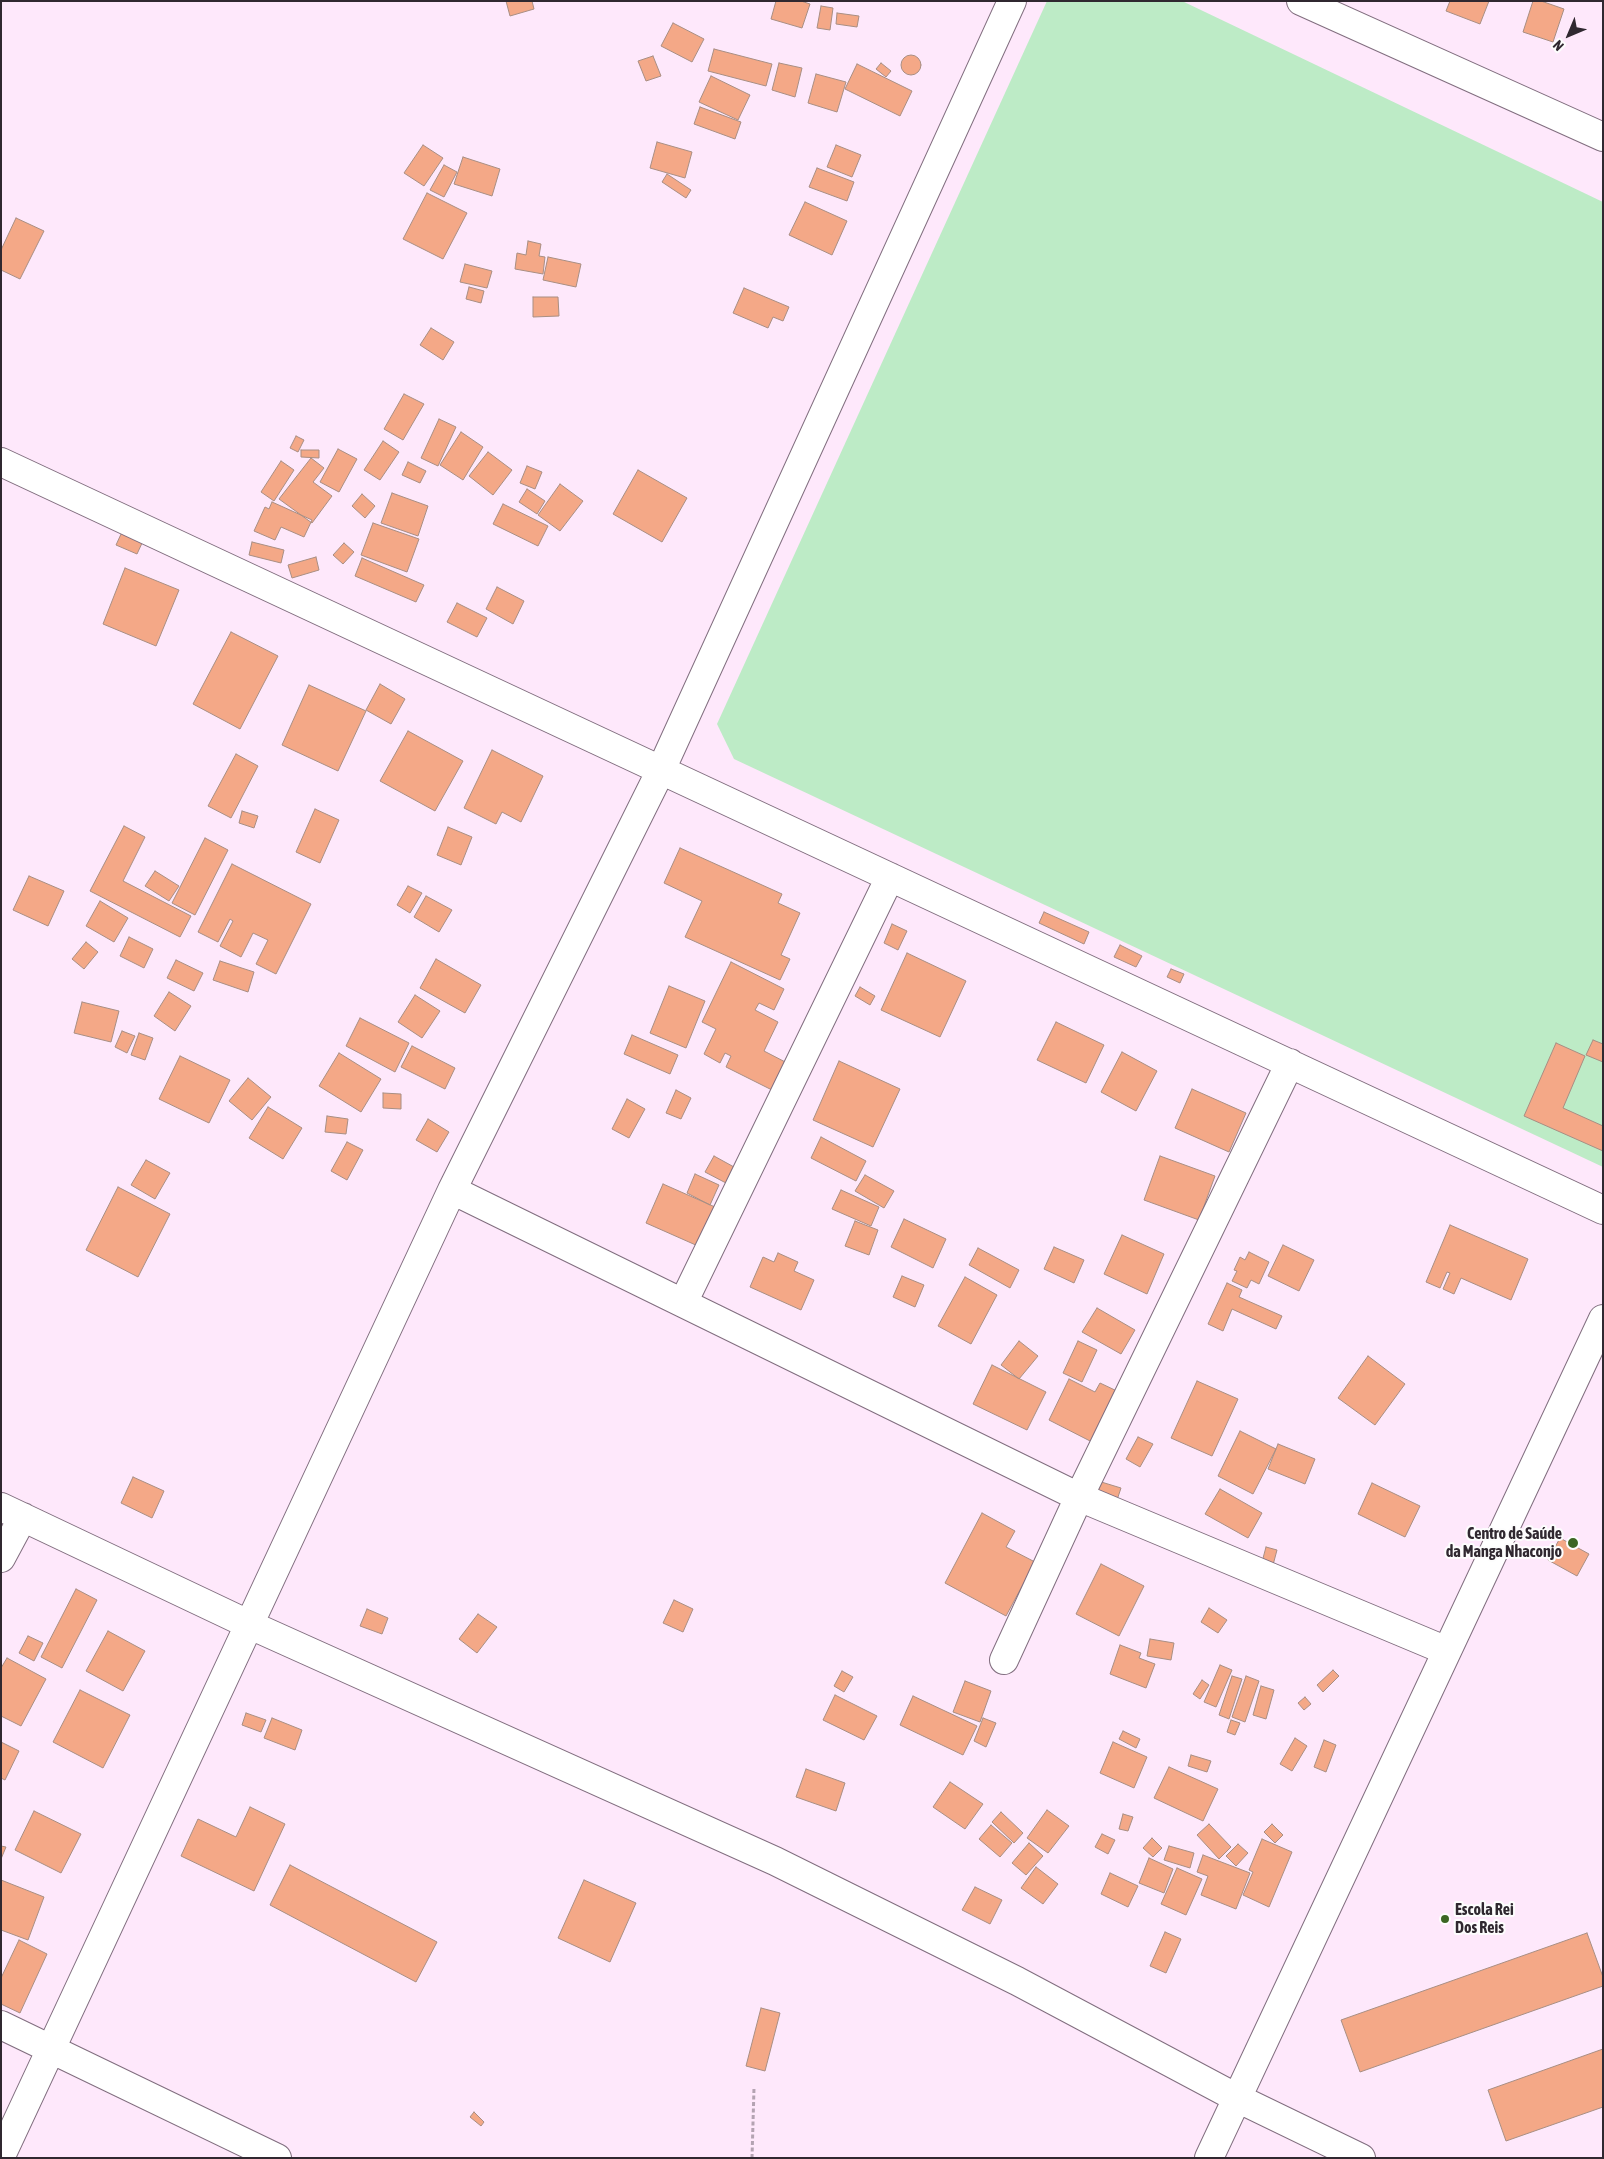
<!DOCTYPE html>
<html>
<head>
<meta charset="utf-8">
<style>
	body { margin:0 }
	#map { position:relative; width:1604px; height:2159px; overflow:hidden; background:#fee8fb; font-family:"Asap Condensed",sans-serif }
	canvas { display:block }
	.frame { position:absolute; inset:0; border:2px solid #302830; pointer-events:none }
	.north { position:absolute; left:1544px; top:10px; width:50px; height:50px; -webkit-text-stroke:4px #fdfdfd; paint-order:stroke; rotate:225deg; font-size:14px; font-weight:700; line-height:20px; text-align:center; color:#302830 }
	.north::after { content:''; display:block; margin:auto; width:18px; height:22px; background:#302830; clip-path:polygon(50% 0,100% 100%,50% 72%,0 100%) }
</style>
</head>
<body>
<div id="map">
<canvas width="1604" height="2159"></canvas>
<div class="frame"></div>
<div class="north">N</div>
</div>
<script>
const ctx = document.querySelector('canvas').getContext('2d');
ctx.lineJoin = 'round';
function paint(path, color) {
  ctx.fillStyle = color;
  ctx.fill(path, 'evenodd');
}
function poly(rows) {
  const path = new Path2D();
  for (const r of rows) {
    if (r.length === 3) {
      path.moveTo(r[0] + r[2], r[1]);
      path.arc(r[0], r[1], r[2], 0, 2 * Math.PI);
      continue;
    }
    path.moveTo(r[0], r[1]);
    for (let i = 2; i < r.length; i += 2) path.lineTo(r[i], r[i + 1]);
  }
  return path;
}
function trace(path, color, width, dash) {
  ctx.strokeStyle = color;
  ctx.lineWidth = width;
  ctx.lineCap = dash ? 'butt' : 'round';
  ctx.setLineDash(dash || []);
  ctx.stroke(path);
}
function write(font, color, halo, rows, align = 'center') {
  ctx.font = font + ' "Asap Condensed",sans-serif';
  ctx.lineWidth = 4;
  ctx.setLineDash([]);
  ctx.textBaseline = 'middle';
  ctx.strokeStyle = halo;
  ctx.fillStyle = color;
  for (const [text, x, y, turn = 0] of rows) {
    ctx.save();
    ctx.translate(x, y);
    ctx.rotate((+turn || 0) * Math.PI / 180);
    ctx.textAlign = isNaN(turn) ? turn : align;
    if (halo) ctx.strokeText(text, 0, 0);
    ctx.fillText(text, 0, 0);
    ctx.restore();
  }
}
paint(poly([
	[1047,1,1182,1,1603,202,1603,1167,734,759,717,724]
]), '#bdebc6');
const building = poly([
	[506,1,532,1,534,9,510,16,506,1],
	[776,1,801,1,810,4,802,28,771,19,776,1],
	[1450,1,1489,1,1480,24,1446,11,1450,1],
	[1533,1,1541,1,1564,9,1553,42,1523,32,1533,1],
	[821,6,833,8,830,30,817,28,821,6],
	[837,13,859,16,857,27,836,24,837,13],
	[673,23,704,39,692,62,661,46,673,23],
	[714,49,772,64,766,86,708,71,714,49],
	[911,65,10],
	[653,56,661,76,646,81,638,61,653,56],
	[779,63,802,68,795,97,772,90,779,63],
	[881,63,891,71,886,77,876,69,881,63],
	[857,64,912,91,900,116,845,89,857,64],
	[816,74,846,82,837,112,808,103,816,74],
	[711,76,750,95,738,120,699,102,711,76],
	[700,107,741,122,735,139,694,124,700,107],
	[657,142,692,152,685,178,650,168,657,142],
	[423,145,443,158,424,186,404,173,423,145],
	[836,145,861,155,852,177,827,167,836,145],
	[463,157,500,169,492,196,454,184,463,157],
	[444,165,457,172,444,197,430,190,444,165],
	[817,168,854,182,847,201,809,187,817,168],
	[667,174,691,190,686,198,662,182,667,174],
	[427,193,467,213,443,259,403,239,427,193],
	[805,202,847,221,832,255,789,235,805,202],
	[16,218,44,231,20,279,1,270,1,250,16,218],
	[528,241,541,244,539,256,545,257,543,274,515,269,517,253,526,255,528,241],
	[548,257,581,264,576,287,543,280,548,257],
	[465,264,492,271,487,288,460,282,465,264],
	[469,287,484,291,481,303,466,299,469,287],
	[744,288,789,307,783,321,773,317,768,328,733,313,744,288],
	[533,297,558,297,559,316,533,317,533,297],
	[431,328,454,342,443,360,420,345,431,328],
	[404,394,424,404,403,440,384,429,404,394],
	[439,419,456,427,438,466,421,458,439,419],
	[461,432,483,447,463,480,440,465,461,432],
	[296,436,304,440,298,452,290,448,296,436],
	[383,441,399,452,380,480,364,470,383,441],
	[338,449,357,459,339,492,320,482,338,449],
	[301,450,319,450,319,458,301,457,301,450],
	[488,452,512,470,493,495,469,476,488,452],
	[311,458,324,468,313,482,332,496,312,523,279,499,311,458],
	[281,461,294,470,274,501,261,492,281,461],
	[408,462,426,471,420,483,402,475,408,462],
	[527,466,542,472,535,489,520,483,527,466],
	[638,470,687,498,662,542,613,514,638,470],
	[560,484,583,501,560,531,538,515,560,484],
	[527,489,545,501,537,514,519,502,527,489],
	[392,493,428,506,418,536,381,523,392,493],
	[362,494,375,506,365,518,352,506,362,494],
	[272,502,312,520,304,537,281,527,275,540,254,531,265,507,269,509,272,502],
	[503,504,548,526,538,546,493,524,503,504],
	[373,523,419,539,407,572,361,555,373,523],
	[122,532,143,541,137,554,116,545,122,532],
	[252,542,284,550,281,563,249,555,252,542],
	[344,543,354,552,343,564,333,555,344,543],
	[316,557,319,570,292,578,288,565,316,557],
	[362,558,424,585,416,602,355,576,362,558],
	[125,568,179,590,156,646,103,624,125,568],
	[497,587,524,601,513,624,486,609,497,587],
	[457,603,487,618,477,637,447,622,457,603],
	[231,632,278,656,240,729,193,704,231,632],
	[380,684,405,699,391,724,366,710,380,684],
	[309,685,366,711,338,771,282,745,309,685],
	[408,731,463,761,435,811,380,781,408,731],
	[492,750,543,776,521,822,502,812,496,824,464,808,492,750],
	[236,754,258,766,231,818,208,806,236,754],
	[315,809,339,820,320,863,296,852,315,809],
	[242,811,258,816,254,828,239,823,242,811],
	[124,826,145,837,123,881,191,916,180,937,90,891,124,826],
	[448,827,472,837,461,865,437,855,448,827],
	[205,838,228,850,195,915,172,903,205,838],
	[680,848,782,894,778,903,800,913,781,955,790,959,780,980,685,937,702,901,664,883,680,848],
	[232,864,311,904,276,974,256,964,268,940,253,933,241,957,220,946,233,921,230,919,218,942,198,932,232,864],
	[155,871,179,886,169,901,145,886,155,871],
	[29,876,64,891,48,926,13,910,29,876],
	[408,886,422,893,410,913,397,905,408,886],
	[426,896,452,910,439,932,414,917,426,896],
	[100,901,128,918,114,942,86,926,100,901],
	[1044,912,1089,932,1084,944,1039,923,1044,912],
	[892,924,907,931,898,950,884,943,892,924],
	[129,937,153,949,144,968,120,956,129,937],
	[86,942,98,952,84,969,72,959,86,942],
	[1120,945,1142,956,1136,967,1114,957,1120,945],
	[907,953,966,981,940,1037,881,1010,907,953],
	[436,959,481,985,465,1013,420,988,436,959],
	[176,960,203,973,194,991,167,978,176,960],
	[220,961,254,972,248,992,213,980,220,961],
	[731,962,784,989,774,1010,759,1003,755,1010,778,1022,764,1051,791,1065,778,1093,726,1067,731,1056,725,1053,720,1063,704,1054,716,1029,702,1022,731,962],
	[1171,969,1184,974,1180,983,1167,977,1171,969],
	[669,986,705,1001,686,1048,650,1033,669,986],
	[860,987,875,996,870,1005,855,996,860,987],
	[169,992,191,1006,175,1031,154,1016,169,992],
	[415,995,440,1011,422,1038,398,1022,415,995],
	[82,1002,119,1011,111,1042,74,1033,82,1002],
	[360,1018,409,1043,395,1072,346,1046,360,1018],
	[1056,1022,1104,1045,1086,1083,1037,1060,1056,1022],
	[122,1031,135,1036,127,1053,115,1047,122,1031],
	[139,1033,153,1038,145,1060,131,1055,139,1033],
	[632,1035,678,1055,670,1074,624,1054,632,1035],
	[1593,1040,1603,1044,1603,1062,1586,1055,1593,1040],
	[1556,1043,1585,1056,1563,1108,1603,1126,1603,1151,1524,1116,1556,1043],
	[412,1046,455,1068,445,1089,401,1067,412,1046],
	[1122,1052,1157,1071,1136,1111,1101,1092,1122,1052],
	[339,1053,381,1079,361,1112,319,1086,339,1053],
	[180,1056,230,1080,209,1123,159,1099,180,1056],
	[839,1061,900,1089,873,1147,813,1120,839,1061],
	[248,1078,271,1097,252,1120,229,1101,248,1078],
	[1192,1089,1246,1113,1229,1152,1175,1128,1192,1089],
	[676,1090,691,1098,681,1119,666,1113,676,1090],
	[383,1093,401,1094,401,1109,383,1108,383,1093],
	[627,1099,645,1109,629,1138,612,1129,627,1099],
	[268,1107,302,1128,283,1159,249,1138,268,1107],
	[327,1116,348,1119,346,1134,325,1132,327,1116],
	[428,1119,449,1132,437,1152,416,1140,428,1119],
	[821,1137,866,1161,856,1181,811,1158,821,1137],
	[347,1142,363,1150,347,1180,331,1171,347,1142],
	[714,1156,734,1167,726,1183,705,1172,714,1156],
	[1160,1156,1215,1176,1199,1220,1144,1200,1160,1156],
	[146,1160,170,1173,155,1199,131,1185,146,1160],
	[695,1174,719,1185,710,1205,687,1193,695,1174],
	[865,1175,894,1191,884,1208,855,1191,865,1175],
	[663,1184,715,1207,698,1246,646,1223,663,1184],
	[118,1187,170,1214,138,1277,86,1250,118,1187],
	[841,1190,879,1207,871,1226,832,1209,841,1190],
	[904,1219,946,1239,933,1268,891,1247,904,1219],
	[855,1221,878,1230,869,1255,845,1246,855,1221],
	[1450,1225,1528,1259,1511,1300,1461,1278,1454,1294,1443,1289,1450,1273,1447,1272,1440,1288,1426,1282,1450,1225],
	[1122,1235,1164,1254,1147,1294,1104,1274,1122,1235],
	[1283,1245,1314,1260,1299,1291,1268,1276,1283,1245],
	[1054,1247,1084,1260,1074,1283,1044,1269,1054,1247],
	[978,1248,1019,1270,1010,1288,969,1265,978,1248],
	[1249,1252,1269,1262,1259,1284,1251,1280,1247,1288,1232,1281,1237,1271,1234,1270,1240,1257,1245,1260,1249,1252],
	[778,1253,798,1262,794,1271,814,1280,801,1310,750,1287,763,1257,774,1262,778,1253],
	[902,1276,924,1285,915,1307,893,1297,902,1276],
	[965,1277,997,1295,971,1344,938,1326,965,1277],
	[1227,1283,1242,1290,1239,1297,1282,1316,1276,1329,1232,1309,1223,1331,1208,1324,1227,1283],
	[1097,1308,1135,1330,1121,1354,1082,1332,1097,1308],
	[1019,1341,1038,1356,1019,1379,1001,1365,1019,1341],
	[1078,1341,1097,1350,1082,1382,1063,1373,1078,1341],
	[1368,1356,1405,1384,1375,1425,1338,1398,1368,1356],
	[992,1365,1046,1392,1027,1430,973,1404,992,1365],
	[1069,1379,1095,1392,1100,1383,1119,1392,1094,1443,1049,1420,1069,1379],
	[1197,1381,1238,1399,1212,1456,1171,1438,1197,1381],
	[1240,1431,1276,1449,1253,1494,1218,1476,1240,1431],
	[1138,1437,1153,1444,1140,1467,1126,1459,1138,1437],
	[1278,1444,1315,1459,1305,1484,1268,1469,1278,1444],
	[133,1477,164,1491,152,1518,121,1503,133,1477],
	[1098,1481,1121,1488,1117,1500,1094,1493,1098,1481],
	[1372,1483,1420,1506,1405,1537,1358,1514,1372,1483],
	[1220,1489,1262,1513,1248,1538,1205,1514,1220,1489],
	[982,1513,1015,1531,1006,1547,1035,1562,1006,1616,945,1583,982,1513],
	[1560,1538,1589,1554,1577,1576,1548,1560,1560,1538],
	[1266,1547,1277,1550,1273,1565,1262,1562,1266,1547],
	[1101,1564,1144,1586,1119,1636,1076,1614,1101,1564],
	[76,1589,97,1600,62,1668,41,1657,76,1589],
	[674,1600,693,1609,683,1632,663,1623,674,1600],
	[1209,1608,1227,1620,1218,1633,1201,1622,1209,1608],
	[367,1609,388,1618,382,1634,360,1626,367,1609],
	[478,1614,497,1627,477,1653,459,1639,478,1614],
	[108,1631,145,1651,123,1691,86,1671,108,1631],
	[28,1636,43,1643,34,1661,19,1653,28,1636],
	[1150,1639,1174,1643,1171,1660,1147,1656,1150,1639],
	[1120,1645,1141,1653,1139,1658,1155,1664,1146,1688,1110,1674,1120,1645],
	[7,1658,46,1679,21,1726,1,1716,1,1668,7,1658],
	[1220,1665,1232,1670,1216,1707,1204,1702,1220,1665],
	[1333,1670,1339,1676,1323,1692,1317,1685,1333,1670],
	[842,1671,853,1677,844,1692,834,1686,842,1671],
	[1232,1676,1242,1679,1229,1719,1219,1715,1232,1676],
	[1246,1676,1259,1681,1245,1722,1232,1717,1246,1676],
	[1202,1680,1209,1685,1200,1699,1193,1694,1202,1680],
	[965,1681,991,1691,980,1722,953,1712,965,1681],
	[1261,1686,1274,1690,1266,1719,1253,1715,1261,1686],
	[80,1690,130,1715,103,1768,53,1742,80,1690],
	[835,1695,877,1716,864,1740,823,1720,835,1695],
	[913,1696,977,1726,963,1755,900,1725,913,1696],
	[1305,1697,1311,1704,1304,1710,1298,1703,1305,1697],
	[246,1713,266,1720,261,1732,242,1725,246,1713],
	[272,1718,302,1730,295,1750,264,1738,272,1718],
	[983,1718,996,1723,986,1747,974,1741,983,1718],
	[1231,1720,1240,1723,1235,1735,1227,1732,1231,1720],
	[1123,1731,1140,1739,1136,1748,1119,1739,1123,1731],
	[1295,1738,1307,1746,1292,1771,1280,1764,1295,1738],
	[1324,1740,1336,1745,1326,1772,1314,1767,1324,1740],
	[1,1742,19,1751,5,1780,1,1778,1,1742],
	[1113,1742,1147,1757,1134,1788,1100,1773,1113,1742],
	[1191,1755,1211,1761,1207,1772,1188,1766,1191,1755],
	[1169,1767,1218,1789,1203,1821,1154,1798,1169,1767],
	[806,1769,845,1783,836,1811,796,1797,806,1769],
	[950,1782,983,1804,965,1829,933,1807,950,1782],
	[250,1807,285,1824,254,1891,181,1856,198,1819,236,1837,250,1807],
	[1047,1810,1069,1826,1048,1853,1027,1838,1047,1810],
	[34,1811,81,1834,61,1873,15,1850,34,1811],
	[1001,1812,1023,1833,1014,1843,992,1822,1001,1812],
	[1123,1814,1133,1817,1128,1831,1119,1829,1123,1814],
	[1209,1824,1231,1847,1219,1859,1197,1835,1209,1824],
	[1272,1824,1283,1835,1275,1843,1264,1832,1272,1824],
	[991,1825,1012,1843,1000,1857,979,1839,991,1825],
	[1102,1834,1115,1840,1108,1854,1095,1847,1102,1834],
	[1152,1838,1162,1848,1153,1857,1143,1848,1152,1838],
	[1262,1839,1292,1852,1269,1907,1243,1895,1253,1872,1249,1870,1262,1839],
	[1029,1843,1043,1856,1026,1875,1012,1863,1029,1843],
	[1238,1844,1248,1853,1236,1866,1226,1856,1238,1844],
	[1,1846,6,1847,1,1859,1,1846],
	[1169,1846,1194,1853,1190,1868,1164,1860,1169,1846],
	[1203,1855,1250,1873,1236,1909,1201,1895,1208,1876,1197,1872,1203,1855],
	[1149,1858,1173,1869,1164,1893,1139,1883,1149,1858],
	[290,1865,437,1942,416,1982,270,1905,290,1865],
	[1036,1867,1058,1884,1043,1904,1021,1888,1036,1867],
	[1177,1868,1202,1879,1186,1915,1161,1904,1177,1868],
	[1110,1873,1138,1886,1128,1907,1101,1894,1110,1873],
	[1,1880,44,1897,28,1940,1,1930,1,1880],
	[584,1880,636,1903,610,1962,558,1938,584,1880],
	[975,1887,1002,1900,990,1924,962,1910,975,1887],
	[1165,1932,1181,1939,1166,1973,1150,1966,1165,1932],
	[1587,1933,1603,1977,1603,1986,1360,2072,1341,2020,1587,1933],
	[19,1940,47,1954,20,2013,1,2004,1,1978,19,1940],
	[761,2008,780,2013,765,2071,746,2066,761,2008],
	[1603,2049,1603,2107,1506,2141,1488,2090,1603,2049],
	[474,2112,484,2122,481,2126,470,2117,474,2112]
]);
paint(building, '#f4a887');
trace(building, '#a88e83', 1);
const minor = poly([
	[1301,1,1603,137],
	[1,462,1603,1210],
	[452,1190,1079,1497,1447,1651],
	[683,1303,890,877],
	[1,1507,248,1624,775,1861,1017,1981,1237,2098,1361,2158],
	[1,1558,23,1517],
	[1004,1660,1079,1497,1290,1063],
	[1,2025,277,2158],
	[1,2156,452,1190,661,770,1012,1],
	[1209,2158,1603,1319]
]);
trace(minor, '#816e7f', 30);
trace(poly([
	[752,2158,754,2088]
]), '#b4a3b2', 3, [4, 2.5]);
trace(minor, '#fff', 28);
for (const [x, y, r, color] of [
	[1573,1543,6,"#3c6623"],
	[1445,1919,5,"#3c6623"]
]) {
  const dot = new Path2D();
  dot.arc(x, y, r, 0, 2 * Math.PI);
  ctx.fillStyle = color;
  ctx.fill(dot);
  trace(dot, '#fdfdfd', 2);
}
write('bold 16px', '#302830', '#fdfdfd', [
	["Centro de Saúde",1562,1534],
	["da Manga Nhaconjo",1562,1552],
	["Escola Rei",1455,1910,"left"],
	["Dos Reis",1455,1928,"left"]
], 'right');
</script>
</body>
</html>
